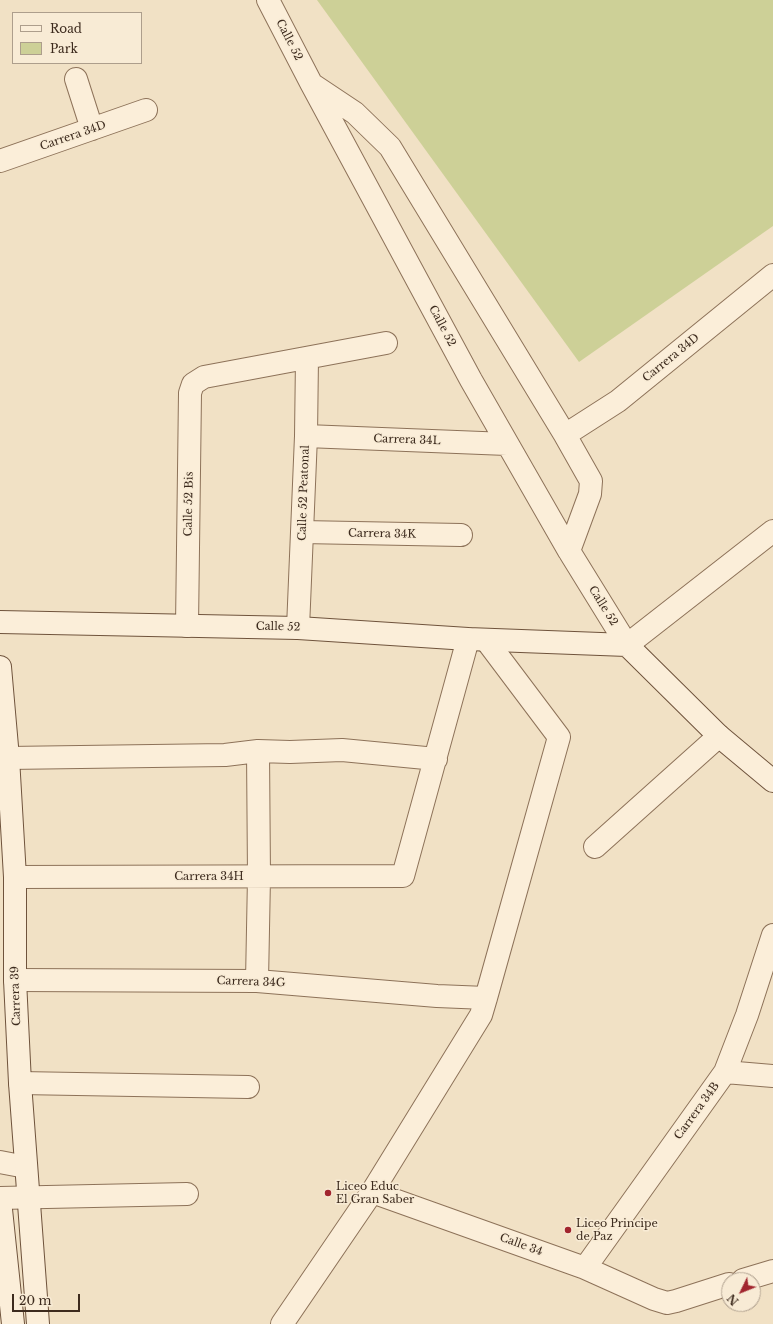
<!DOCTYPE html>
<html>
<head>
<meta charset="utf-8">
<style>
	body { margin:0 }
	#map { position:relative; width:773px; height:1324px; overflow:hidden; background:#f1e1c5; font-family:"Libre Baskerville",serif }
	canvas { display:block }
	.legend { position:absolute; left:12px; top:12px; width:130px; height:52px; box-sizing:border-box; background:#f8ebd5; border:1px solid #ad9e8c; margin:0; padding:5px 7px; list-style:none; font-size:12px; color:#3d2b1e }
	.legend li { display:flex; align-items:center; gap:8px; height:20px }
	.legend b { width:20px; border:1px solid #ad9e8c }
	.north { position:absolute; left:721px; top:1272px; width:40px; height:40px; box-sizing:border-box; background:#f8ebd5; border:1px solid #ad9e8c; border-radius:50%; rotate:227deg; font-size:11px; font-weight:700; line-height:16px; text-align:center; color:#3d2b1e }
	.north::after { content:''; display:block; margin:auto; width:14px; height:18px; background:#a1252e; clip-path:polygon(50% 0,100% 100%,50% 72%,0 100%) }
	.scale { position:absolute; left:12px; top:1294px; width:68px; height:18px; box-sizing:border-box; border:2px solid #3d2b1e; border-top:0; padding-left:5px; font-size:12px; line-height:14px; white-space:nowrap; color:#3d2b1e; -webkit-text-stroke:3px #f8ebd5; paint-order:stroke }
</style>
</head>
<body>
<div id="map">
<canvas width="773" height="1324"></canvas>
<ul class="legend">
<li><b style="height:5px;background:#fbeed9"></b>Road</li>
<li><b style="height:11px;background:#cdd097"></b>Park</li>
</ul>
<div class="north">N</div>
<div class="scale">20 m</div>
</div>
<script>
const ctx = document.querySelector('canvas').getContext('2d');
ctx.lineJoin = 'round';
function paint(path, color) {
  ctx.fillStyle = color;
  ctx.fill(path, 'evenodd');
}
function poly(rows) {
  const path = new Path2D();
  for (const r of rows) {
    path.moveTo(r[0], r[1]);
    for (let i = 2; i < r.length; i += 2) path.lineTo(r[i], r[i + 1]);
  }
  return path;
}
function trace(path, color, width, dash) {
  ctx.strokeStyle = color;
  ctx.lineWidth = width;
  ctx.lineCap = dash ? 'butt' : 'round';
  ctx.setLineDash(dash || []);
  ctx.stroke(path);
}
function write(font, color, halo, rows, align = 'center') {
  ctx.font = font + ' "Libre Baskerville",serif';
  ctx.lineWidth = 3;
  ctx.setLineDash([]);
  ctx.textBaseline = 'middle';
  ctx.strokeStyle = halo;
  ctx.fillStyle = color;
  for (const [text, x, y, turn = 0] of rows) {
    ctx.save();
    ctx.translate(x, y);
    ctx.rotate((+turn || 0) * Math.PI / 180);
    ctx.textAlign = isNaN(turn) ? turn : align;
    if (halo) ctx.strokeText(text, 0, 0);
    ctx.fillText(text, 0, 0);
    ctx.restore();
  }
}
paint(poly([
	[317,0,773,0,773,226,579,362]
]), '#cdd097');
const minor = poly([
	[268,0,311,83,471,380,569,551,627,645,773,531],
	[76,79,92,129],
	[313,85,355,113,390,147,565,435,591,481,590,494,569,551],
	[0,161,146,110],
	[565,435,618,401,773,275],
	[306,436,507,444],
	[302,532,461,535],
	[187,626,190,393,193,384,204,377,386,343],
	[298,628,306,436,307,358],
	[8,758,225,755,258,751,290,752,342,750,436,759],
	[595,847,719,736],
	[15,877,403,876,468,639],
	[15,980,257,981,437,996,486,998],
	[257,981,259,877,258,751],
	[725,1072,773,1076],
	[20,1083,248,1087],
	[0,1162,26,1167],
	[372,1192,585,1268,654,1299,667,1303,676,1301,729,1284],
	[0,1198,187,1194],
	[585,1268,725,1072,747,1015,773,935],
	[743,1280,773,1271],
	[282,1324,372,1192,481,1015,486,998,559,737,486,640]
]);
const secondary = poly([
	[0,622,298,628,468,639,627,645,719,736,773,781],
	[0,667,8,758,15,877,15,980,20,1083,38,1324],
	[0,1200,13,1324]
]);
trace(minor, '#8d7259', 24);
trace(secondary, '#6f533c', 24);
trace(minor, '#fbeed9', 22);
trace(secondary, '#fbeed9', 22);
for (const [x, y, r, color] of [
	[328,1193,4,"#a1252e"],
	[568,1230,4,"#a1252e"]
]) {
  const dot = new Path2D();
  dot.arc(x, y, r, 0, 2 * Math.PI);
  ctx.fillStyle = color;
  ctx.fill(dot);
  trace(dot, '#f8ebd5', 1.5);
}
write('11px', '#3d2b1e', '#f8ebd5', [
	["Calle 52",289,40,63],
	["Carrera 34D",73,136,-19],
	["Calle 52",442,326,62],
	["Carrera 34D",671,358,-39],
	["Carrera 34L",407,440,2],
	["Calle 52 Peatonal",304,493,-88],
	["Calle 52 Bis",189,504,-89],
	["Carrera 34K",382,534,1],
	["Calle 52",603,606,58],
	["Calle 52",278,627,1],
	["Carrera 34H",209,877],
	["Carrera 34G",251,982,2],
	["Carrera 39",16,996,-92],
	["Carrera 34B",697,1111,-54],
	["Calle 34",521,1245,20]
]);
write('11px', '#3d2b1e', '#f8ebd5', [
	["Liceo Educ",336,1187],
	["El Gran Saber",336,1200],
	["Liceo Principe",576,1224],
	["de Paz",576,1237]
], 'left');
</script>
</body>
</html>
